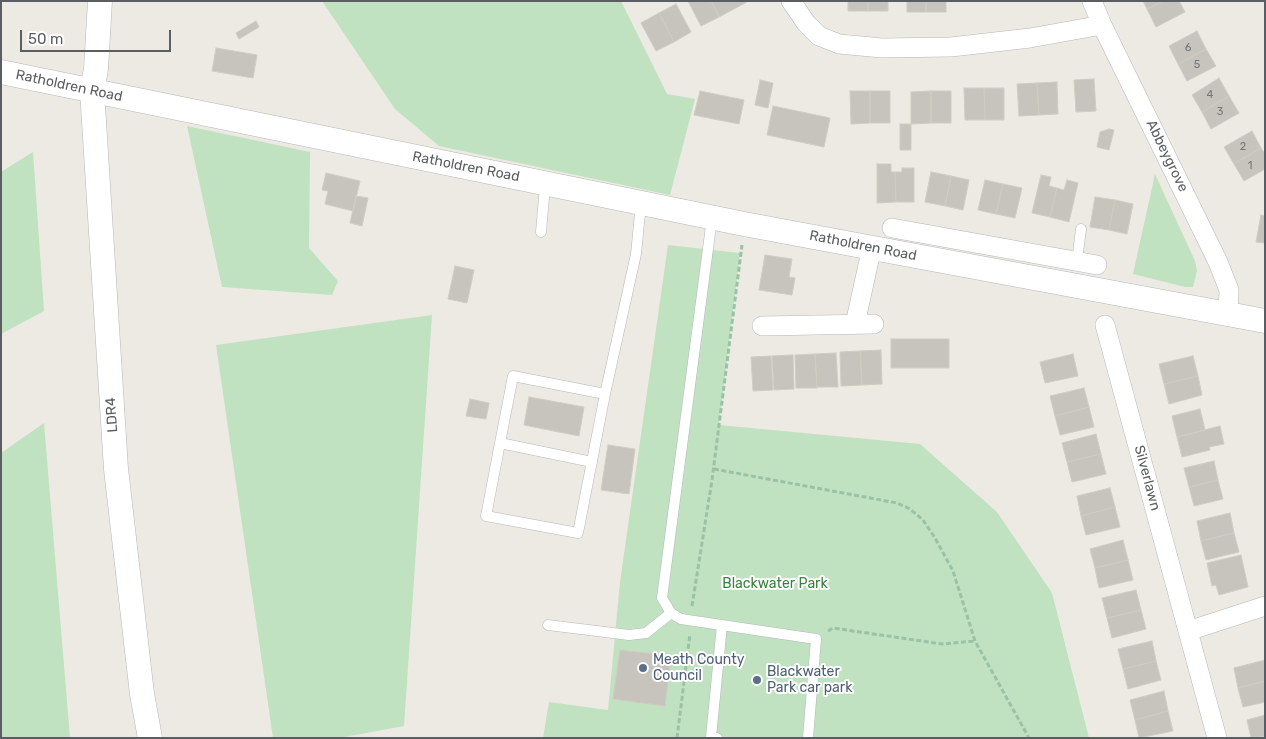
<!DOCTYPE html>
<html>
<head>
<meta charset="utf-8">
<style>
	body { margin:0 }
	#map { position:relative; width:1266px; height:739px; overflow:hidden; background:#eceae2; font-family:Rubik,sans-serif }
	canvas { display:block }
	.frame { position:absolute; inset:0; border:2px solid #5a5d61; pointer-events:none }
	.scale { position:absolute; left:20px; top:30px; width:151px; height:22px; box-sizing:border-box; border:2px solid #5a5d61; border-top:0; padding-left:6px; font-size:15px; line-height:18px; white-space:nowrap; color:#5a5d61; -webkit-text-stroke:4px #fff; paint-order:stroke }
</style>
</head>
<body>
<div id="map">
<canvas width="1266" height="739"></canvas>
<div class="frame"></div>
<div class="scale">50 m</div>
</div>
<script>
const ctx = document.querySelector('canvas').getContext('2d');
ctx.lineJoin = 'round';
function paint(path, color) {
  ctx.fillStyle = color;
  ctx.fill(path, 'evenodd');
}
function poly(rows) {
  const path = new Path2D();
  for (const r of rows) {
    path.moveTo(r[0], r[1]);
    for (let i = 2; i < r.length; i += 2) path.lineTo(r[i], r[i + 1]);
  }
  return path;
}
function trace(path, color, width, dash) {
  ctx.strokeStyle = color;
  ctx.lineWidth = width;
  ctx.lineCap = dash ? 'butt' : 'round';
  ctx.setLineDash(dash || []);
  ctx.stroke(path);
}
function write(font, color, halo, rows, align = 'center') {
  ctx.font = font + ' Rubik,sans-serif';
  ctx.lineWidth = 4;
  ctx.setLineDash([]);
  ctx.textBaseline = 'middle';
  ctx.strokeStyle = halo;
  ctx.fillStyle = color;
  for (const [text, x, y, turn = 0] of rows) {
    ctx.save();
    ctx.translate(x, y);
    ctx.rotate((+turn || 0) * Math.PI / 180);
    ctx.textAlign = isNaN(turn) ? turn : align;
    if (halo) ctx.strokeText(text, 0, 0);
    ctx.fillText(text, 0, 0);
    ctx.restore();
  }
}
paint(poly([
	[322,1,621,1,667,94,695,99,670,195,439,146,395,109],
	[187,126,310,152,309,248,338,281,332,295,222,287],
	[33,152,44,311,1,334,1,172],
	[1155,174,1195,261,1197,271,1193,287,1185,287,1133,274],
	[668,245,740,253,719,425,920,444,997,512,1052,593,1089,738,543,738,549,702,608,710,620,582],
	[432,315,404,726,339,738,273,738,216,345],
	[44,423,70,738,1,738,1,453]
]), '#c0e2c1');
const building = poly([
	[688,1,711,1,719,17,701,26,688,1],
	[711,1,747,1,747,2,719,17,711,1],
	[848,1,868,1,868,11,848,11,848,1],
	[868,1,888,1,888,11,868,11,868,1],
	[907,1,926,1,926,12,907,12,907,1],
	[926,1,946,1,946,12,926,12,926,1],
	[1143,1,1163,1,1147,9,1143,1],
	[1163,1,1179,1,1185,12,1156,27,1147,9,1163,1],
	[676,4,691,32,674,42,659,13,676,4],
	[659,13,674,42,656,51,641,23,659,13],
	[256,21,259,27,239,39,236,33,256,21],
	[1197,31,1206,49,1178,64,1169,46,1197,31],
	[216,48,257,55,253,78,212,71,216,48],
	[1206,49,1216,66,1187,81,1178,64,1206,49],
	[1219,78,1229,96,1202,112,1192,95,1219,78],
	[1094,79,1096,111,1076,112,1074,80,1094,79],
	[760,80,773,83,768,108,755,105,760,80],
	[1057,82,1058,114,1039,115,1037,83,1057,82],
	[1037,83,1039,115,1019,116,1017,84,1037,83],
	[964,88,984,88,985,120,965,120,964,88],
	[984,88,1004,88,1004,120,985,120,984,88],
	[700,91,744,100,739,124,694,115,700,91],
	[850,91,870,91,870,123,851,124,850,91],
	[870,91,890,91,890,123,870,123,870,91],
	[931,91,931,123,911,124,911,92,931,91],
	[931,91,951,91,951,123,931,123,931,91],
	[1229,96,1239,113,1211,129,1202,112,1229,96],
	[773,106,830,118,824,147,767,135,773,106],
	[900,124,911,124,911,150,900,150,900,124],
	[1109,129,1114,130,1109,150,1097,147,1100,132,1109,129],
	[1252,131,1261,148,1234,164,1224,147,1252,131],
	[1261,148,1265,154,1265,169,1244,181,1234,164,1261,148],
	[877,164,891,164,891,172,895,172,896,202,877,203,877,164],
	[902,168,914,168,914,202,896,202,895,172,902,172,902,168],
	[931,172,951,176,945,206,925,202,931,172],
	[326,173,360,181,353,211,325,204,328,191,322,190,326,173],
	[1041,175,1051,177,1049,186,1057,188,1050,217,1032,213,1041,175],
	[951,176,969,180,963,210,945,206,951,176],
	[985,180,1003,184,996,214,978,210,985,180],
	[1067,180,1078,183,1069,222,1050,217,1057,188,1064,190,1067,180],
	[1003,184,1022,188,1015,218,996,214,1003,184],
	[356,196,368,198,362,226,350,223,356,196],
	[1095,197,1115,200,1109,230,1090,227,1095,197],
	[1115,200,1133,204,1127,234,1109,230,1115,200],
	[1261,215,1265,216,1265,243,1256,242,1261,215],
	[765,255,792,259,789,277,795,278,792,295,759,290,765,255],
	[455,266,474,270,467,303,448,299,455,266],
	[891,339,949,339,949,368,891,368,891,339],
	[881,350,882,384,862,385,860,351,881,350],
	[860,351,862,385,841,386,840,352,860,351],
	[836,353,838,387,817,387,815,354,836,353],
	[815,354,817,388,796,388,795,355,815,354],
	[1073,354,1078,376,1045,383,1040,362,1073,354],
	[793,355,794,389,774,390,772,356,793,355],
	[771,356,773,390,753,391,751,357,771,356],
	[1193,356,1198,376,1164,384,1159,364,1193,356],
	[1198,376,1202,395,1169,404,1164,384,1198,376],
	[1084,388,1089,407,1055,416,1050,396,1084,388],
	[529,397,584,407,579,436,524,425,529,397],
	[470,399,489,403,486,419,466,416,470,399],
	[1089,407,1094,427,1060,435,1055,416,1089,407],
	[1200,409,1205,430,1177,437,1172,416,1200,409],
	[1220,426,1224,444,1209,447,1210,450,1182,457,1177,437,1220,426],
	[1096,434,1101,454,1067,462,1062,443,1096,434],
	[608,445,635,449,629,494,601,490,608,445],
	[1101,454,1106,474,1072,482,1067,462,1101,454],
	[1214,461,1218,480,1189,487,1184,468,1214,461],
	[1218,480,1223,499,1194,506,1189,487,1218,480],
	[1110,488,1115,507,1081,516,1077,496,1110,488],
	[1115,507,1120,527,1086,535,1081,516,1115,507],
	[1230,513,1234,533,1201,541,1197,521,1230,513],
	[1234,533,1239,552,1206,560,1201,541,1234,533],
	[1123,540,1128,560,1095,568,1090,549,1123,540],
	[1241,555,1248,587,1219,595,1216,585,1212,586,1207,563,1241,555],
	[1128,560,1133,580,1099,588,1095,568,1128,560],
	[1136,590,1141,610,1107,618,1102,598,1136,590],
	[1141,610,1146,629,1112,638,1107,618,1141,610],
	[1152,641,1156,661,1123,669,1118,649,1152,641],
	[620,650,671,656,665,706,613,699,620,650],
	[1265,660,1265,681,1238,688,1234,668,1265,660],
	[1156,661,1161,680,1128,689,1123,669,1156,661],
	[1265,681,1265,702,1243,707,1238,688,1265,681],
	[1164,691,1168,711,1135,720,1130,700,1164,691],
	[1168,711,1173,731,1139,738,1135,720,1168,711],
	[1265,715,1265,736,1251,738,1247,720,1265,715]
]);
paint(building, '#c7c4be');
trace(building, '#d0ccc1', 1);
const service = poly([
	[712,218,662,598,671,613,681,619,816,639,808,738],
	[541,232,544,197,547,184],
	[1077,261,1081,229],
	[500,443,513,376,605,394],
	[592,462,500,443,486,516,578,533,605,394,636,254,641,203],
	[548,625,629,635,646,633,671,613],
	[717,738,711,737,722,625]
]);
const minor = poly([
	[791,1,806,23,819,36,839,44,882,48,951,47,1030,38,1102,25],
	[1092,1,1102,25,1218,262,1229,290,1228,315],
	[892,228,1097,265],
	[855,324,872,247],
	[1105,325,1217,738],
	[762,326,874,324],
	[1188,631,1265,606]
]);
const tertiary = poly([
	[100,1,96,69,92,90,116,469,142,694,150,738],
	[1,72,744,224,1265,321]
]);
trace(service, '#b4b7bb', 11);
trace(minor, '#b4b7bb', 20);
trace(tertiary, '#b4b7bb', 25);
trace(poly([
	[714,469,897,503,910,509,923,520,935,538,953,571,975,641,1029,738],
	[692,606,712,480,742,245],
	[828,631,833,628,942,644,975,641],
	[677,738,690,634]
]), '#9ac2a6', 3, [5, 2.5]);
trace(service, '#fff', 10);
trace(minor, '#fff', 19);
trace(tertiary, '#fff', 24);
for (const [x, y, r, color] of [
	[643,668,5,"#5c6f8a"],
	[757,680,5,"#5c6f8a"]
]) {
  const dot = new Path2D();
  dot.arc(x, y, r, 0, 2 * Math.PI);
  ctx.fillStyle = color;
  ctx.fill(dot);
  trace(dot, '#fff', 2);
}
write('11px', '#757778', null, [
	["6",1188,48],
	["5",1197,65],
	["4",1210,95],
	["3",1220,112],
	["2",1243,147],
	["1",1250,166]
]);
write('14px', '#5a5d61', '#fff', [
	["Ratholdren Road",69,86,12],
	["Abbeygrove",1167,156,64],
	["Ratholdren Road",466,167,11],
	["Ratholdren Road",863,246,11],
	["LDR4",112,415,-94],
	["Silverlawn",1147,478,75]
]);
write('14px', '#3b8040', '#fff', [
	["Blackwater Park",775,584]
]);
write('14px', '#4e5e75', '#fff', [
	["Meath County",653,660],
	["Council",653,676],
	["Blackwater",767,672],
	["Park car park",767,688]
], 'left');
</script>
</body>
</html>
